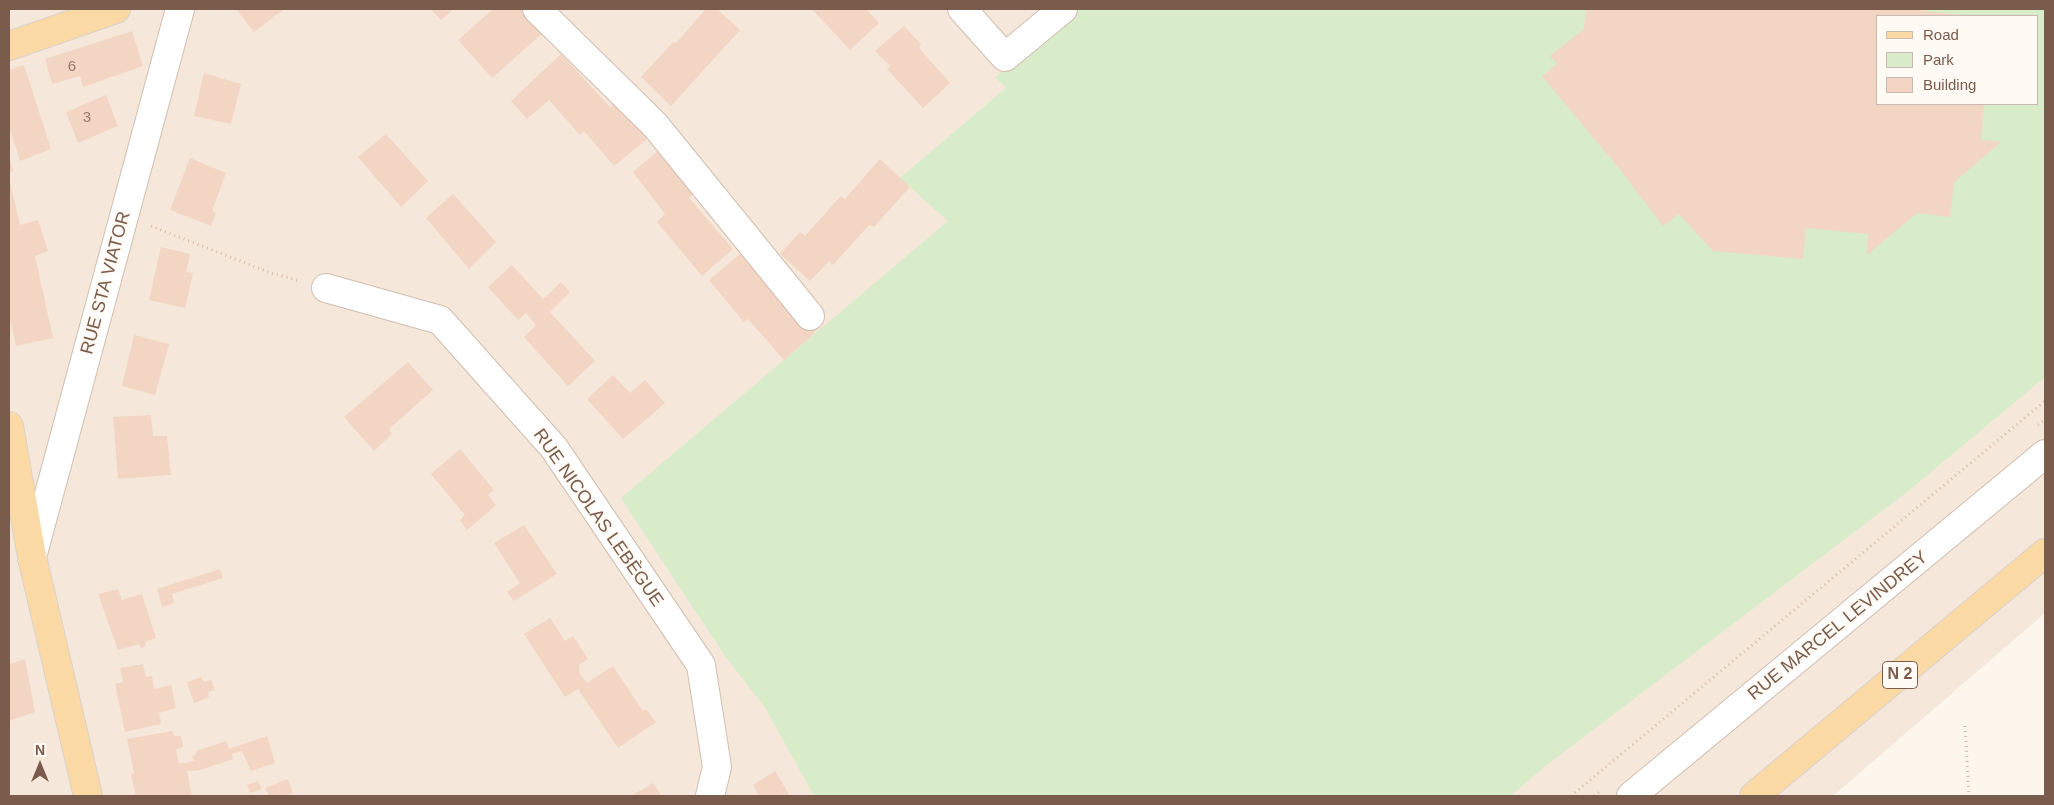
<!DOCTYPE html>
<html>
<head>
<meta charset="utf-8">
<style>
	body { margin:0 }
	#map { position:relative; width:2054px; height:805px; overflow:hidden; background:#fdf6ec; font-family:Helvetica,sans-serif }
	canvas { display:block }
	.frame { position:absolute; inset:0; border:10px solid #7a5c4d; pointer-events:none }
	.legend { position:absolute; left:1876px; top:15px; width:162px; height:90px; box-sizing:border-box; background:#fffaf3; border:1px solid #cabbb1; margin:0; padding:6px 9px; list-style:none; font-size:15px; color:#7a5c4d }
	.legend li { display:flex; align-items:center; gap:10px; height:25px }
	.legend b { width:25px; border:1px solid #cabbb1 }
	.north { position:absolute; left:15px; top:740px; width:50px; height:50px; -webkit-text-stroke:4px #fffaf3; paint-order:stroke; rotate:0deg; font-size:14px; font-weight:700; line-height:20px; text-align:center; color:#7a5c4d }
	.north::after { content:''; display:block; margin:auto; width:18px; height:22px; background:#7a5c4d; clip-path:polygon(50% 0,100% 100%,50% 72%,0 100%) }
</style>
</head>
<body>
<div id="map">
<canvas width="2054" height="805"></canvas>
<div class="frame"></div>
<ul class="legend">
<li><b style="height:6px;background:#fbd9a5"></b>Road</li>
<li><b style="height:14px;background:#d8ecc9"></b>Park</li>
<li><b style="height:14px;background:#f3d5c3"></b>Building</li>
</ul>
<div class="north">N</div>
</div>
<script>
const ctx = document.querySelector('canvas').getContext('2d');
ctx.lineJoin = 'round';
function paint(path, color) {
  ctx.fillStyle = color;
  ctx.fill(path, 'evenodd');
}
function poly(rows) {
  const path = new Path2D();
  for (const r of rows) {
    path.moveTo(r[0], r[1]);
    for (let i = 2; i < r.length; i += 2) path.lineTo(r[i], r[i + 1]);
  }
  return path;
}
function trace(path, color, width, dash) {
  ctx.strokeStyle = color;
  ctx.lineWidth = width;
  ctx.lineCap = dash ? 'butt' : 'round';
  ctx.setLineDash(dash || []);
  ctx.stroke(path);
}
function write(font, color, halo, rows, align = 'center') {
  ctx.font = font + ' Helvetica,sans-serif';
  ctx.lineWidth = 4;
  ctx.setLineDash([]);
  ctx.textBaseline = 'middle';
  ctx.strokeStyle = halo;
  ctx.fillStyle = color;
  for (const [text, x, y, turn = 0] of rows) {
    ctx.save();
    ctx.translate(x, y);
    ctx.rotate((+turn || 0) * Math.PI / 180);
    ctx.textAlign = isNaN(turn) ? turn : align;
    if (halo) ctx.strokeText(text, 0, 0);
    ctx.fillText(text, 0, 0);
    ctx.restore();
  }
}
paint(poly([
	[9,9,2045,9,2045,613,1833,796,9,796],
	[1878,16,2038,16,2038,104,1878,104]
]), '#f5e8da');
paint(poly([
	[1074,9,2045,9,2045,377,1907,492,1548,764,1510,796,814,796,766,709,725,656,621,498,948,221,900,178,1006,88,995,77,1051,36],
	[1878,16,2038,16,2038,104,1878,104]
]), '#d8ecc9');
paint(poly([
	[236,9,284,9,254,32],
	[431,9,454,9,441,20],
	[493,9,523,9,544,32,492,78,458,40],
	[706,9,717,9,740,30,671,106,641,77,673,42,676,43],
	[812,9,866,9,879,23,850,50],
	[1586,9,1922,9,1924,11,1961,15,1878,16,1878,104,1984,104,1981,140,2001,142,1954,182,1950,217,1917,213,1867,255,1868,234,1806,228,1803,259,1713,251,1679,214,1663,226,1618,167,1542,76,1557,64,1550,56,1584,29],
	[904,26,921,44,919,48,950,83,923,108,887,69,890,66,875,51],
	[132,31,143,66,83,87,80,76,52,84,45,59],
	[561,54,610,107,614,102,647,139,614,166,584,131,580,135,549,100,527,119,511,101],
	[24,65,51,149,20,161,9,126,9,70],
	[204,73,241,84,231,124,194,116],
	[106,95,118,126,78,143,66,112],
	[386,134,428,181,401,207,358,157],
	[663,147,698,189,689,198,733,249,702,276,657,222,665,214,633,172],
	[9,155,13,171,9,173],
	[190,158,226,173,212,211,216,213,211,226,170,210],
	[880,159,910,187,874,227,869,225,833,265,829,261,810,281,780,254,800,232,805,236,841,196,845,199],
	[9,177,20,225,38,220,48,251,35,256,53,338,16,346,9,314],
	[453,194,496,242,469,269,426,218],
	[161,247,190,254,186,272,193,273,185,308,149,300],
	[740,254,775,295,779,291,815,333,784,360,748,319,744,322,709,280],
	[512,265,543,299,561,282,570,292,550,312,595,361,568,386,524,337,536,325,526,313,518,320,488,287],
	[134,335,169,344,155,395,122,386],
	[408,362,433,390,389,429,392,434,374,451,344,417],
	[613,375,630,393,645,380,665,403,623,439,587,399],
	[151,415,153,436,167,436,171,475,118,479,113,417],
	[460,449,494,490,488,495,496,505,467,530,460,520,465,515,431,474],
	[524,525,557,574,514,601,507,592,520,583,494,543],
	[220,569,223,578,172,594,174,603,162,607,157,589],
	[118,589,122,600,142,594,156,638,145,642,146,646,141,648,139,644,118,650,98,594],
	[550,618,565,641,573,636,588,659,579,665,580,674,587,683,613,666,643,711,646,709,656,722,618,748,578,689,565,697,524,634],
	[25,659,35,712,9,721,9,664],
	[143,664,146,677,152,676,154,689,171,685,176,708,159,713,161,724,125,732,115,684,123,682,120,668],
	[201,677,204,682,211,680,215,690,208,692,209,697,194,703,187,682],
	[172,731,174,736,181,736,183,747,176,749,179,764,194,761,192,756,196,754,196,751,226,741,229,749,267,736,275,763,251,771,242,751,232,754,233,759,201,770,187,771,192,796,136,796,131,774,134,773,127,739],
	[775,771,790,796,759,796,753,785],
	[288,779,293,793,284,796,269,796,265,788],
	[258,781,262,789,250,793,247,785],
	[653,783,662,796,631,796]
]), '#f3d5c3');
const minor = poly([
	[537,9,655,125,810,316],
	[962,9,1005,57,1063,9],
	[326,288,440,320,554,448,701,665,717,767,710,796],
	[32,557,180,9],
	[1631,796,2045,454]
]);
const major = poly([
	[9,46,116,9],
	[9,426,32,557,88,796],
	[1754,796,2045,553]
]);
trace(minor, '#d1beb0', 30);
trace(major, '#dad1cd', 30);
trace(poly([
	[151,226,271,273,300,281],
	[2038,425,2045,419],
	[1965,726,1969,796],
	[1571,796,2045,401],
	[1594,796,1602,790]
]), '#d9b8a5', 3, [1, 4]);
trace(minor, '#fff', 28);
trace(major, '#fbd9a5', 28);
write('15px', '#987a6a', null, [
	["6",72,67],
	["3",87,118]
]);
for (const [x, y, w] of [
	[1900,675,35]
]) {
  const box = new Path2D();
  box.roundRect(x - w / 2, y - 13.5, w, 27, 4);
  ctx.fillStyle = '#fffaf3';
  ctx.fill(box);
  trace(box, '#7a5c4d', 1);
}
write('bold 16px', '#7a5c4d', null, [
	["N 2",1900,675]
]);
write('18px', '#7a5c4d', '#fffaf3', [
	["RUE STA VIATOR",106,283,-75],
	["RUE NICOLAS LEBÈGUE",598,518,55],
	["RUE MARCEL LEVINDREY",1838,626,-39]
]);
</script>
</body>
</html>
